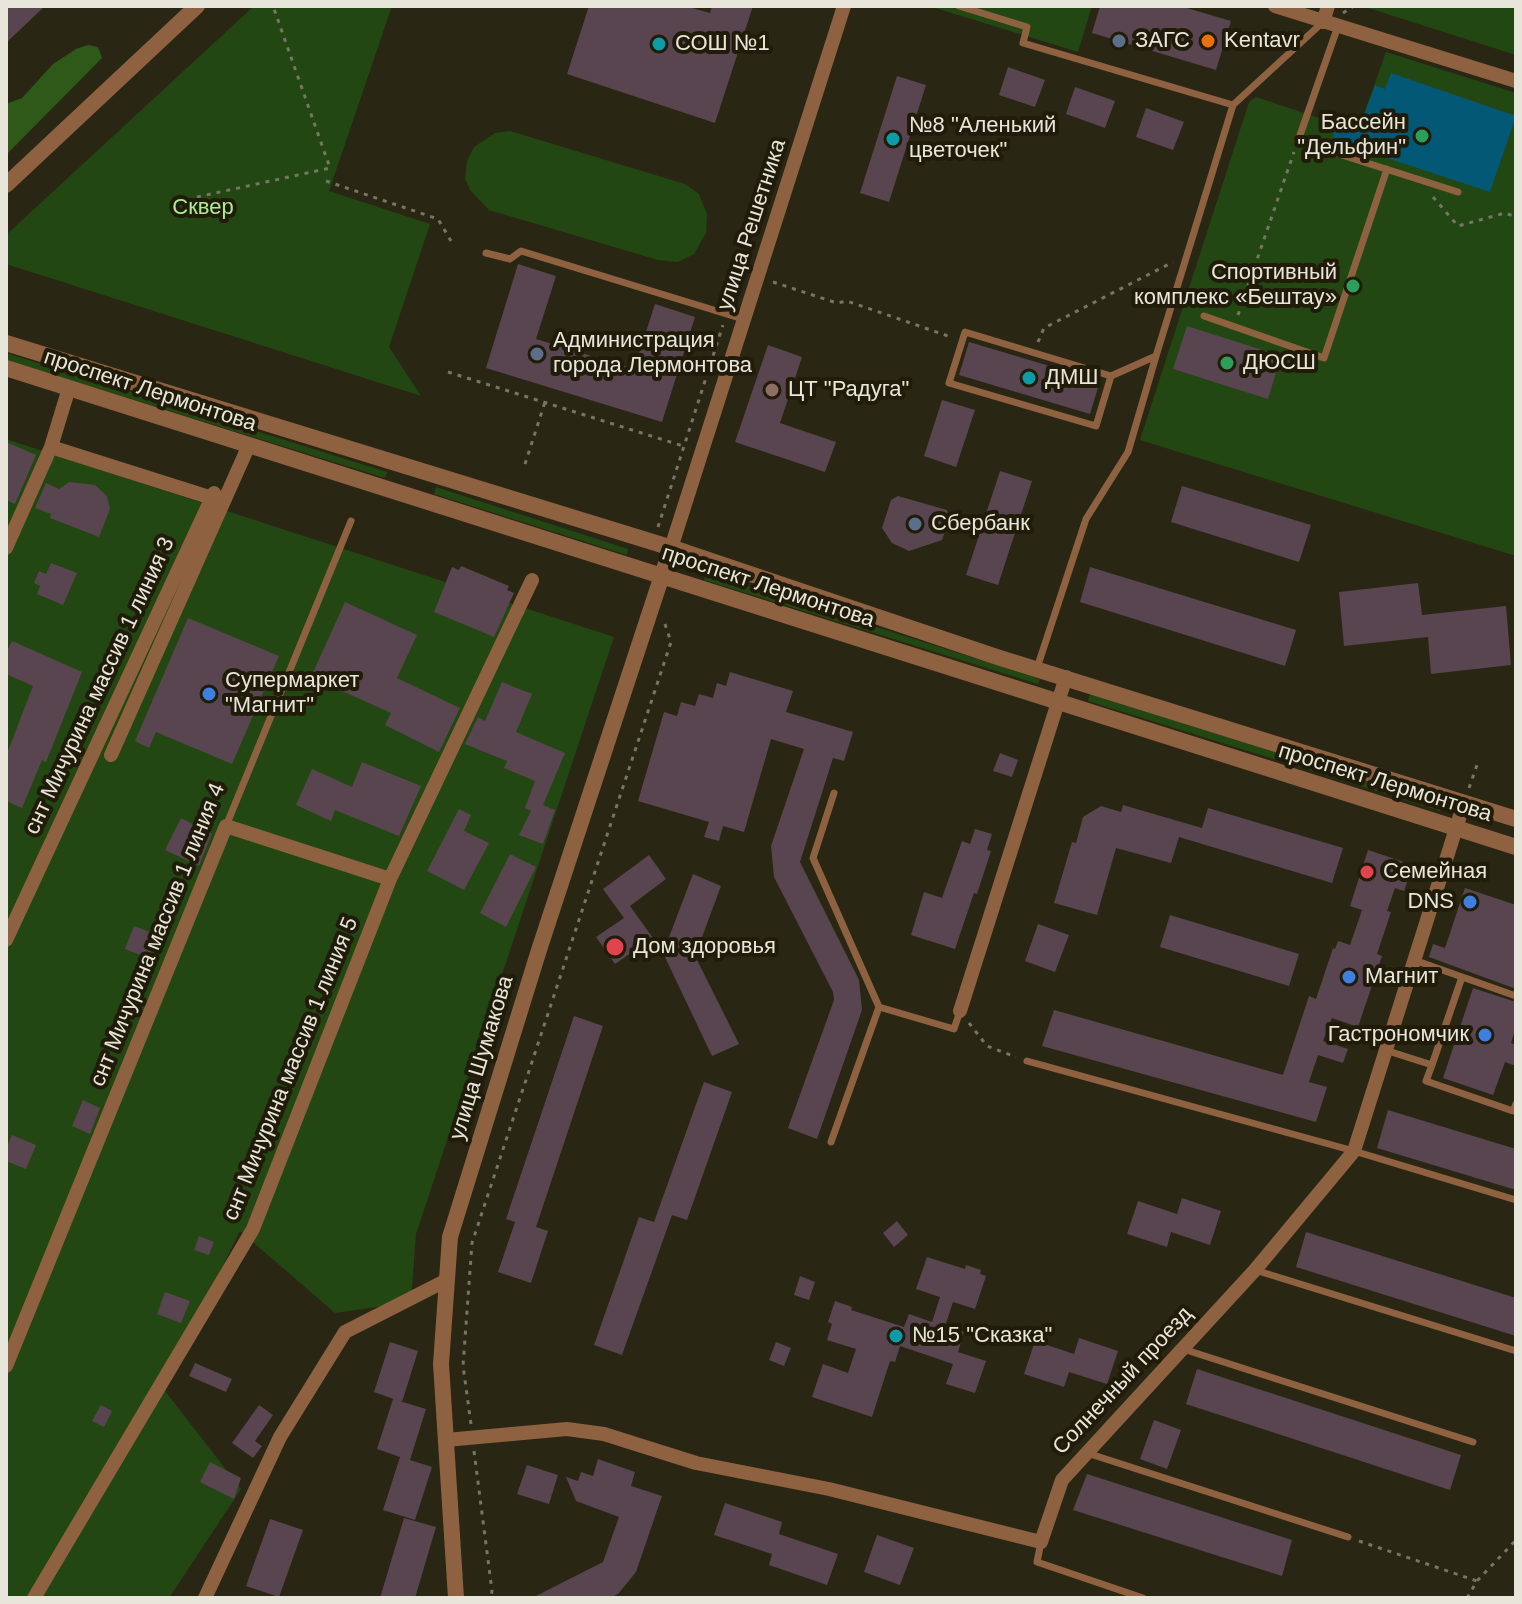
<!DOCTYPE html>
<html>
<head>
<meta charset="utf-8">
<style>
	body { margin:0 }
	#map { position:relative; width:1522px; height:1604px; overflow:hidden; background:#2a2614; font-family:Helvetica,sans-serif }
	canvas { display:block }
	.frame { position:absolute; inset:0; border:8px solid #e8e6da; pointer-events:none }
</style>
</head>
<body>
<div id="map">
<canvas width="1522" height="1604"></canvas>
<div class="frame"></div>
</div>
<script>
const ctx = document.querySelector('canvas').getContext('2d');
ctx.lineJoin = 'round';
function paint(path, color) {
  ctx.fillStyle = color;
  ctx.fill(path, 'evenodd');
}
function poly(rows) {
  const path = new Path2D();
  for (const r of rows) {
    path.moveTo(r[0], r[1]);
    for (let i = 2; i < r.length; i += 2) path.lineTo(r[i], r[i + 1]);
  }
  return path;
}
function trace(path, color, width, dash) {
  ctx.strokeStyle = color;
  ctx.lineWidth = width;
  ctx.lineCap = dash ? 'butt' : 'round';
  ctx.setLineDash(dash || []);
  ctx.stroke(path);
}
function write(font, color, halo, rows, align = 'center') {
  ctx.font = font + ' Helvetica,sans-serif';
  ctx.lineWidth = 8;
  ctx.setLineDash([]);
  ctx.textBaseline = 'middle';
  ctx.strokeStyle = halo;
  ctx.fillStyle = color;
  for (const [text, x, y, turn = 0] of rows) {
    ctx.save();
    ctx.translate(x, y);
    ctx.rotate((+turn || 0) * Math.PI / 180);
    ctx.textAlign = isNaN(turn) ? turn : align;
    if (halo) ctx.strokeText(text, 0, 0);
    ctx.fillText(text, 0, 0);
    ctx.restore();
  }
}
paint(poly([
	[254,6,392,6,329,191,430,224,389,347,421,396,6,264,6,235],
	[929,6,1092,6,1078,52],
	[1365,6,1516,6,1516,55,1365,7],
	[1386,52,1516,93,1516,556,1140,440,1249,102,1256,97,1358,131],
	[510,131,685,184,699,194,707,214,706,233,694,254,678,262,658,260,489,210,470,190,465,179,467,161,474,147,495,133],
	[6,353,387,472,385,478,6,360],
	[6,439,614,637,416,1234,411,1302,335,1313,240,1231,162,1387,241,1489,169,1598,6,1598],
	[436,487,628,549,627,555,434,494],
	[706,573,1040,679,1038,684,704,580],
	[1090,694,1442,805,1440,811,1088,701]
]), '#234712');
paint(poly([
	[88,45,98,47,102,58,6,155,6,104,22,98,53,64,76,49]
]), '#2e5918');
paint(poly([
	[1391,73,1516,116,1490,192,1332,140,1337,124,1358,131,1375,85,1385,89]
]), '#025875');
paint(poly([
	[6,6,45,6,6,43],
	[589,6,685,6,710,13,712,6,753,6,715,123,567,74],
	[1100,6,1180,6,1231,21,1216,70,1092,33],
	[1008,67,1045,80,1035,107,999,95],
	[897,76,926,85,889,202,860,193],
	[1075,87,1115,101,1105,128,1066,114],
	[1146,108,1184,122,1173,150,1136,137],
	[518,264,556,276,536,339,634,369,655,304,695,317,662,422,486,368],
	[1187,326,1281,356,1268,399,1173,369],
	[969,342,1100,381,1090,414,959,375],
	[768,345,802,357,780,423,836,442,825,472,735,442],
	[942,400,975,410,956,467,924,456],
	[6,442,36,455,15,504,6,500],
	[1000,471,1032,481,998,585,966,575],
	[69,482,95,485,107,496,110,509,99,537,50,518,51,514,35,508,46,483,59,489],
	[1182,486,1311,525,1299,562,1171,522],
	[898,496,947,510,949,520,942,540,909,551,892,543,882,528,891,500],
	[51,563,77,573,63,605,37,594,40,586,34,583,39,571,46,574],
	[461,566,509,586,507,590,514,593,494,637,434,612,452,567,459,570],
	[1090,567,1296,630,1285,666,1080,602],
	[1418,583,1422,615,1506,606,1511,665,1431,674,1428,637,1344,646,1339,592],
	[345,602,417,635,397,678,460,708,439,752,385,725,391,713,311,677],
	[188,618,279,656,232,764,156,732,149,748,135,741],
	[12,641,82,672,46,762,42,760,22,808,6,801,6,756,33,686,6,674,6,653],
	[730,672,793,691,786,712,853,732,844,761,833,758,800,862,859,980,862,1010,817,1139,788,1128,834,1000,833,992,774,877,771,846,804,749,771,739,744,832,723,826,719,841,704,837,709,822,638,801,664,712,677,716,681,702,695,706,699,694,713,698,717,683,726,686],
	[502,682,532,694,516,732,565,753,543,805,555,810,543,844,519,835,531,811,525,808,535,781,504,768,507,761,465,744,478,717,485,721],
	[1000,753,1018,760,1012,777,993,771],
	[362,762,421,786,399,836,335,810,331,821,296,805,312,769,352,787],
	[1123,805,1202,828,1208,808,1343,848,1332,883,1179,837,1171,863,1116,848,1097,915,1054,903,1072,842,1076,843,1083,817,1101,806,1121,812],
	[459,809,471,815,464,831,489,843,464,890,427,871],
	[181,818,212,834,199,866,165,850],
	[975,829,992,834,987,850,991,851,977,894,974,893,955,949,911,935,924,892,942,898,962,841,970,844],
	[1368,850,1413,865,1404,891,1395,888,1387,911,1391,912,1377,954,1382,956,1358,1027,1332,1018,1323,1041,1348,1049,1343,1063,1318,1055,1309,1082,1327,1087,1316,1122,1042,1046,1054,1010,1283,1075,1309,996,1316,999,1333,948,1335,949,1338,941,1350,945,1362,910,1350,906],
	[510,854,536,867,506,927,480,913],
	[649,855,666,879,630,906,653,938,615,964,596,937,624,918,603,889],
	[693,874,721,886,695,956,739,1044,712,1056,663,953],
	[1465,888,1516,905,1516,989,1429,957,1433,944,1445,948],
	[1170,915,1299,954,1289,986,1160,947],
	[1038,924,1069,935,1055,972,1025,961],
	[134,926,158,935,148,958,125,949],
	[1473,988,1516,1002,1516,1027,1511,1043,1516,1045,1516,1066,1505,1062,1493,1095,1443,1078],
	[574,1016,603,1026,536,1227,548,1231,531,1283,498,1272,515,1222,506,1219],
	[704,1082,732,1092,687,1220,672,1215,622,1355,594,1345,639,1217,654,1222],
	[83,1100,100,1108,90,1134,72,1126],
	[1388,1110,1516,1149,1516,1190,1377,1148],
	[12,1135,36,1145,26,1169,6,1161,6,1149],
	[1182,1198,1221,1211,1210,1245,1171,1232,1167,1247,1127,1234,1138,1201,1177,1214],
	[897,1221,908,1235,894,1247,883,1233],
	[1306,1232,1516,1298,1516,1336,1296,1267],
	[199,1236,214,1242,209,1255,194,1250],
	[927,1257,965,1269,966,1265,981,1270,980,1274,986,1276,975,1309,953,1302,945,1326,964,1332,958,1352,986,1361,975,1393,946,1384,953,1364,900,1346,895,1362,890,1361,872,1417,812,1397,823,1364,848,1373,856,1349,827,1340,832,1324,828,1322,835,1301,852,1307,851,1310,904,1327,909,1314,932,1322,940,1297,916,1289],
	[800,1276,815,1282,809,1300,794,1295],
	[165,1292,190,1301,181,1323,157,1314],
	[1079,1338,1118,1351,1107,1384,1069,1372,1064,1387,1024,1374,1035,1341,1074,1354],
	[390,1342,418,1351,402,1402,374,1392],
	[776,1342,791,1348,784,1366,769,1360],
	[195,1363,232,1379,226,1392,189,1376],
	[1197,1369,1461,1455,1450,1490,1186,1404],
	[393,1399,426,1409,410,1460,432,1467,415,1520,383,1510,400,1457,377,1449],
	[101,1405,112,1411,104,1427,92,1421],
	[259,1405,273,1415,255,1441,262,1446,253,1458,232,1443],
	[1154,1420,1181,1430,1167,1469,1140,1459],
	[598,1459,635,1472,631,1486,662,1496,636,1572,618,1594,610,1598,532,1598,603,1562,619,1517,576,1501,566,1477,578,1481,581,1472,593,1476],
	[210,1462,241,1478,234,1499,200,1482],
	[527,1465,558,1475,549,1504,517,1494],
	[1087,1474,1292,1540,1282,1576,1073,1510],
	[725,1503,782,1522,779,1534,838,1554,827,1585,769,1565,772,1554,714,1535],
	[404,1518,436,1527,415,1598,380,1598],
	[270,1519,303,1530,279,1597,246,1586],
	[877,1535,914,1548,900,1585,864,1572]
]), '#58454f');
trace(poly([
	[1343,13,1354,6],
	[326,181,438,219,451,241],
	[197,197,330,168,273,6],
	[1433,197,1458,226,1505,213,1516,217],
	[773,282,837,303,847,301,951,337],
	[730,303,780,150],
	[1238,315,1294,152],
	[1038,342,1044,328,1173,262],
	[448,372,683,446],
	[525,464,545,402],
	[658,527,723,325],
	[1469,788,1477,765],
	[969,1023,987,1046,1016,1057],
	[471,1424,463,1366,472,1243,671,642,664,621],
	[474,1451,492,1591,491,1598],
	[1359,1541,1477,1581],
	[1467,1598,1477,1581,1516,1540]
]), '#787566', 3, [4, 6]);
trace(poly([
	[959,6,1027,27,1023,43,1233,105,1156,356,1111,376,965,332,949,383,1096,426,1111,376],
	[1338,26,1298,141,1458,192],
	[1233,105,1323,22],
	[486,253,510,259,521,251,743,319],
	[1204,316,1324,358,1387,169],
	[1037,668,1086,519,1128,452,1156,356],
	[226,826,351,521],
	[1414,960,1516,996],
	[879,1007,954,1029,960,1011],
	[1385,1050,1432,1065,1426,1081,1513,1111,1516,1104],
	[1027,1061,1354,1151,1516,1200],
	[1432,1065,1462,977],
	[831,1142,879,1007,813,858,834,793],
	[1255,1270,1516,1351],
	[1183,1349,1473,1442],
	[1087,1453,1348,1537],
	[1041,1542,1037,1562,1143,1598]
]), '#8e6141', 7);
trace(poly([
	[1275,6,1516,81],
	[1323,22,1328,6],
	[51,447,212,498],
	[6,548,51,447,69,388],
	[671,548,844,6],
	[111,755,249,445],
	[6,940,214,493],
	[960,1011,1066,677],
	[6,1366,226,826,390,879],
	[446,1440,567,1429,604,1434,696,1463,829,1489,1041,1542,1062,1480,1255,1270,1354,1151,1464,803],
	[34,1598,253,1229,390,879,532,580],
	[205,1598,280,1437,345,1332,447,1280]
]), '#8e6141', 14);
trace(poly([
	[6,185,197,6],
	[6,343,685,552,997,657,1516,819],
	[6,368,1516,847],
	[456,1598,441,1364,450,1237,539,950,671,548]
]), '#8e6141', 16);
for (const [x, y, r, color] of [
	[1119,41,8,"#5c6f8a"],
	[1208,41,8,"#e8710a"],
	[659,44,8,"#0f9aa8"],
	[1422,136,8,"#2e9e5b"],
	[893,139,8,"#0f9aa8"],
	[1353,286,8,"#2e9e5b"],
	[537,354,8,"#5c6f8a"],
	[1227,363,8,"#2e9e5b"],
	[1029,378,8,"#0f9aa8"],
	[772,390,8,"#8d6e63"],
	[915,524,8,"#5c6f8a"],
	[209,694,8,"#3f7fe0"],
	[1367,872,8,"#e0444e"],
	[1470,902,8,"#3f7fe0"],
	[615,947,10,"#e0444e"],
	[1349,977,8,"#3f7fe0"],
	[1485,1035,8,"#3f7fe0"],
	[896,1336,8,"#0f9aa8"]
]) {
  const dot = new Path2D();
  dot.arc(x, y, r, 0, 2 * Math.PI);
  ctx.fillStyle = color;
  ctx.fill(dot);
  trace(dot, '#211c0a', 3);
}
write('22px', '#e8e6da', '#211c0a', [
	["ЗАГС",1135,41],
	["Kentavr",1224,41],
	["СОШ №1",675,44],
	["Бассейн",1406,123,"right"],
	["\"Дельфин\"",1406,148,"right"],
	["№8 \"Аленький",909,126],
	["цветочек\"",909,151],
	["Спортивный",1337,273,"right"],
	["комплекс «Бештау»",1337,298,"right"],
	["Администрация",553,341],
	["города Лермонтова",553,366],
	["ДЮСШ",1243,363],
	["ДМШ",1045,378],
	["ЦТ \"Радуга\"",788,390],
	["Сбербанк",931,524],
	["Супермаркет",225,681],
	["\"Магнит\"",225,706],
	["Семейная",1383,872],
	["DNS",1454,902,"right"],
	["Дом здоровья",633,947],
	["Магнит",1365,977],
	["Гастрономчик",1469,1035,"right"],
	["№15 \"Сказка\"",912,1336]
], 'left');
write('22px', '#acec92', '#211c0a', [
	["Сквер",203,208]
]);
write('22px', '#e8e6da', '#211c0a', [
	["улица Решетника",752,225,-72],
	["проспект Лермонтова",150,391,18],
	["проспект Лермонтова",768,587,18],
	["снт Мичурина массив 1 линия 3",100,686,-65],
	["проспект Лермонтова",1385,783,17],
	["снт Мичурина массив 1 линия 4",158,935,-68],
	["улица Шумакова",482,1058,-73],
	["снт Мичурина массив 1 линия 5",291,1069,-68],
	["Солнечный проезд",1123,1381,-47]
]);
</script>
</body>
</html>
